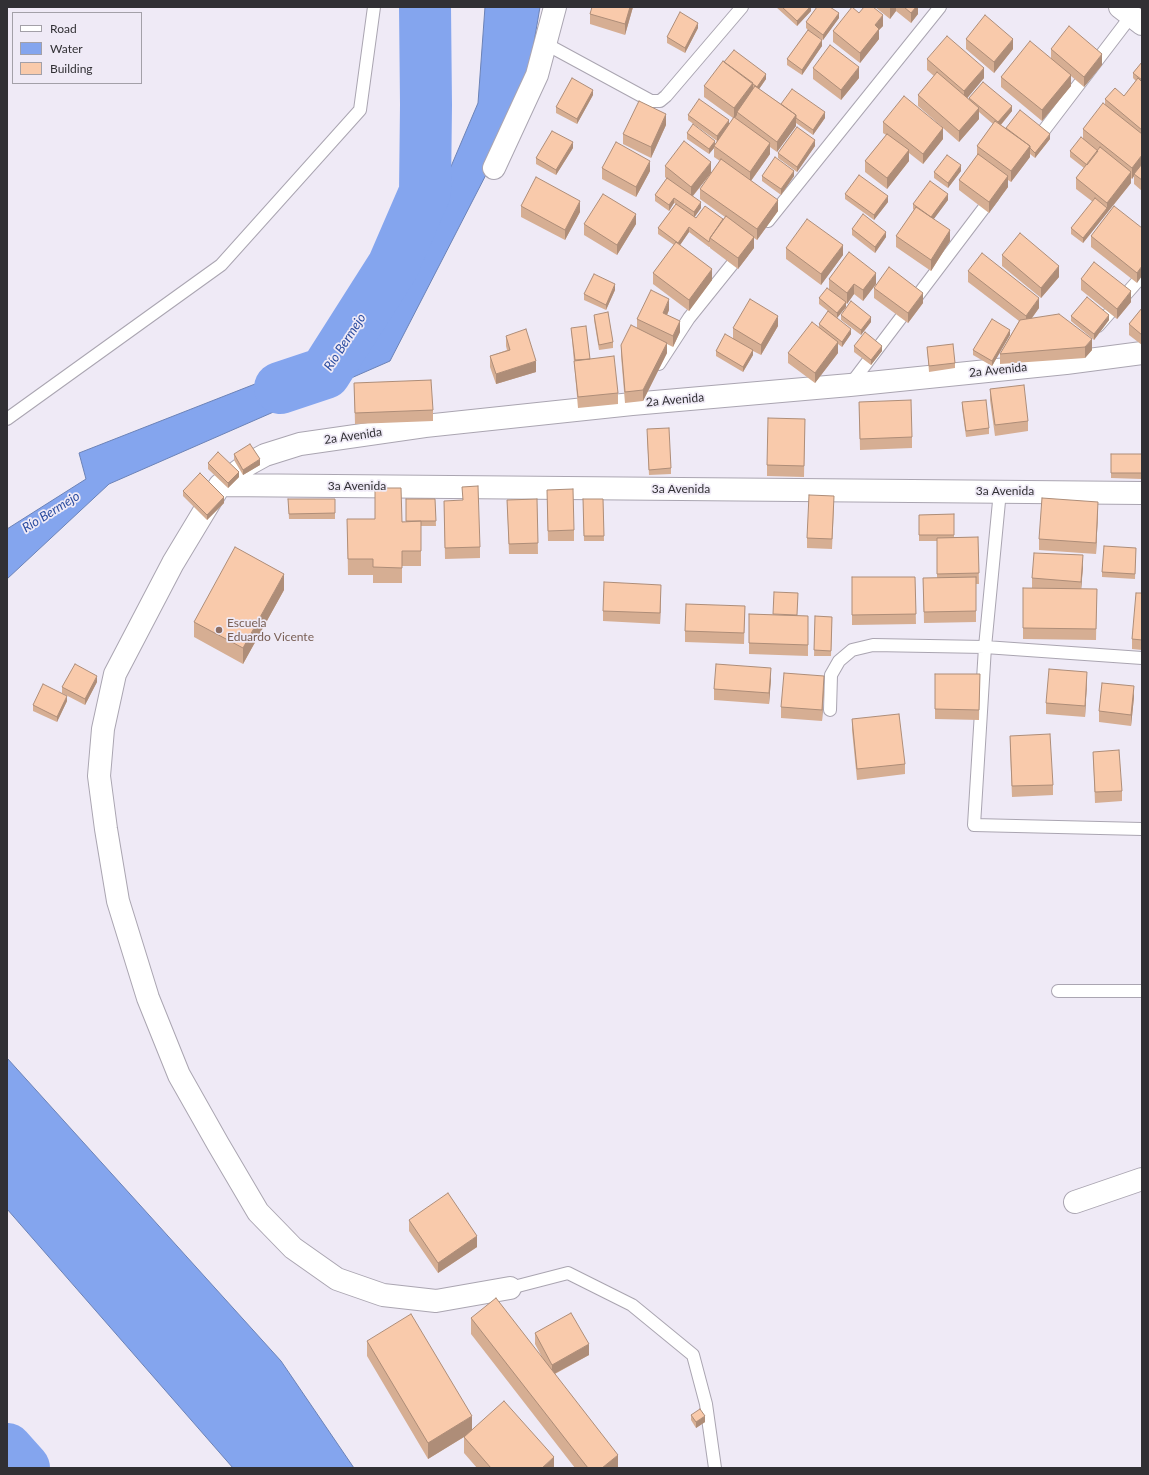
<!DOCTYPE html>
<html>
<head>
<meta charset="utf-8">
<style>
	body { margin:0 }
	#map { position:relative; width:1149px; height:1475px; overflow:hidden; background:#efeaf6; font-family:Lato,sans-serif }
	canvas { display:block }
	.frame { position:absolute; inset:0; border:8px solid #313034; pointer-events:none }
	.legend { position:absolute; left:12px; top:12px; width:130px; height:72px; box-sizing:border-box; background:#efeaf6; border:1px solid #a3a0a8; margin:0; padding:5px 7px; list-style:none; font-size:12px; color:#313034 }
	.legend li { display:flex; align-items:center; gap:8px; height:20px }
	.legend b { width:20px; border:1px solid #a3a0a8 }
</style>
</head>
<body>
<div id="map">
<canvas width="1149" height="1475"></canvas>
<div class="frame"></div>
<ul class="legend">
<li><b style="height:5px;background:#fff"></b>Road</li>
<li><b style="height:11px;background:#84a5ee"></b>Water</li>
<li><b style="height:11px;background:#f9caab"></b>Building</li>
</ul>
</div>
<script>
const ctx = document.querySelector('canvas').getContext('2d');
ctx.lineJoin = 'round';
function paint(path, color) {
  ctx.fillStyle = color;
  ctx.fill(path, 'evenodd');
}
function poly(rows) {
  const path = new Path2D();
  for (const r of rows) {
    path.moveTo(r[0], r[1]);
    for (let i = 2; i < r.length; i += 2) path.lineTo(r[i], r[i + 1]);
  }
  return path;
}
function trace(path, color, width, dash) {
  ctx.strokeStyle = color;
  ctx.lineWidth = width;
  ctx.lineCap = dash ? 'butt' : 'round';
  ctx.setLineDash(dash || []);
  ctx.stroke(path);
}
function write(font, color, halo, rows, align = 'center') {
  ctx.font = font + ' Lato,sans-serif';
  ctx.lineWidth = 3.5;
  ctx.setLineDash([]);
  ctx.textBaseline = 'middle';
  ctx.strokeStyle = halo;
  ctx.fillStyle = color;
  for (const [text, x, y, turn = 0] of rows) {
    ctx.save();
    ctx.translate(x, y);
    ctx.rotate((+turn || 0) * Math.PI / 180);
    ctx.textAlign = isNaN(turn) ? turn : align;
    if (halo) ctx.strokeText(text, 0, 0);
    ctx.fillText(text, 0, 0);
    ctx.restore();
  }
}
const water = poly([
	[485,7,540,7,524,101,390,361,109,484,7,579,7,529,86,479,79,453,352,346,395,298,478,103,485,7],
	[7,1058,281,1361,354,1468,233,1468,7,1209,7,1058]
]);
paint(water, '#84a5ee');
trace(water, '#6b82b6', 1);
trace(poly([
	[280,388,325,373,393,266,425,192,426,105,425,7],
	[7,1449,24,1468]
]), '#84a5ee', 52);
const lane = poly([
	[546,44,651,101,660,101,666,96,742,7],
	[1035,142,1131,16],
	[768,221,940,7],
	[1098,326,1142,276],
	[659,364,689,318,742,252],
	[850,385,993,196],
	[7,419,221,265,360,110,374,7],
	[1000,491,985,647,974,825,1142,829],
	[830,710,831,675,839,661,852,650,873,645,985,647,1142,658],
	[1058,991,1142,991],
	[510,1288,568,1273,632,1305,693,1355,706,1404,715,1468]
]);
const street = poly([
	[1120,7,1142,24],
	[494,168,537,75,555,7],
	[220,485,1142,493],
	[1075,1202,1142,1179],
	[510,1288,436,1301,383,1295,337,1279,293,1248,258,1212,218,1144,179,1075,148,998,118,901,106,829,99,776,103,729,115,674,173,563,220,485,245,466,265,455,300,444,425,426,632,404,850,385,1066,363,1142,353]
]);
trace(lane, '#aaa5b1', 14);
trace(street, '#aaa5b1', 24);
trace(lane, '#fff', 12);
trace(street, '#fff', 22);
paint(poly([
	[633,7,625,35,590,24,590,14],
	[776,7,811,7,811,11,797,26],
	[875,7,918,7,918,14,911,23,896,11,890,19],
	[859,13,883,26,879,30,879,39,860,63,833,42,833,31],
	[839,18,823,40,818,37,822,46,802,75,787,65,787,59,808,30,806,28,806,22],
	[698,28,685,53,667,43,667,37],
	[966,39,1013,49,994,73,966,49],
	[1051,49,1102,65,1084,87,1071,76,1071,86,1042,121,1001,87,1001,77,1051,59],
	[927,59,984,78,967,98,969,99,969,98,1012,111,1001,125,1006,128,1050,139,1035,158,1030,154,1030,157,1011,182,1008,180,1008,187,989,213,959,190,959,180,977,156,977,146,993,124,979,112,979,119,959,142,943,128,943,139,923,164,909,153,909,161,887,189,865,172,865,161,886,135,883,133,883,122,941,126,918,106,918,95,934,76,927,70],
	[724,62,766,79,759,89,781,104,825,118,813,135,796,123,796,126,777,152,770,147,770,154,751,181,778,211,757,240,754,238,754,248,738,269,710,248,710,247,709,247,689,232,680,245,712,280,689,311,653,284,653,273,674,245,658,234,658,228,676,204,674,203,669,211,655,201,655,195,667,179,665,177,665,166,711,173,693,196,701,208,694,217,696,218,723,219,725,217,700,199,700,189,720,161,714,157,714,148,709,154,687,139,687,133,715,144,717,141,688,120,688,115,729,124,733,118,704,97,704,86],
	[1142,62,1142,191,1134,184,1134,176,1132,179,1131,178,1131,183,1083,243,1071,234,1071,228,1093,202,1076,189,1076,178,1084,168,1070,157,1070,151,1083,139,1083,129,1105,104,1105,99,1124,96,1136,81,1133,78,1133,73],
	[813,68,859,78,841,100,813,79],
	[593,95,577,124,556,113,556,107],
	[666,125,651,158,623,144,623,134],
	[815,146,797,172,778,158,778,153],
	[573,148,556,175,536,164,536,158],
	[602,168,650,171,636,197,602,179],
	[961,171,948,188,934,178,934,172],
	[762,176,794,176,781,195,762,181],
	[845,194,888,202,874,220,845,199],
	[948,200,933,219,950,241,931,271,896,247,896,236,914,210,913,209,913,204],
	[521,206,580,212,565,240,521,217],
	[584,224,636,224,617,255,584,235],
	[1142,228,1137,283,1091,247,1091,236],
	[852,229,886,237,875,253,852,235],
	[786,248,843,255,821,285,786,259],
	[1002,255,1059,277,1041,298,1002,266],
	[968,271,1039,308,1032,318,1092,350,1085,358,1000,364,1000,354,1019,321,968,282],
	[829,279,876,284,863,301,854,294,847,304,846,303,846,307,837,318,851,334,842,347,838,344,838,353,815,383,788,363,788,353,819,327,819,324,828,311,819,304,819,298,829,289],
	[1081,279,1131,302,1117,319,1081,290],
	[874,288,923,303,908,323,874,298],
	[615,290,606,310,584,300,584,294],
	[1142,308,1142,345,1129,335,1129,324],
	[669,310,667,315,680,332,673,347,667,344,667,353,643,401,625,403,621,356,621,345,637,328,637,319],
	[594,315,613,342,613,348,599,350,594,320],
	[841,315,871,322,861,335,841,320],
	[1071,316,1109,320,1094,340,1071,321],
	[778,326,761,355,753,351,753,355,743,372,716,356,716,351,733,338,733,328],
	[571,328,590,359,618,393,618,404,578,408],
	[1010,335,992,366,973,355,973,350],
	[506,336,536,372,496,384,490,367,490,356,507,350,506,346],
	[854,346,882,351,871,365,854,352],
	[927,347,955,363,955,368,929,372],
	[354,383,433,410,433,421,355,424],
	[990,389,1028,421,1028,431,995,436,990,400],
	[859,402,912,437,912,448,860,450],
	[962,402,989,428,989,434,966,437,962,408],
	[805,419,804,477,767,476,767,465],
	[647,435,671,468,671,474,649,475],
	[234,454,260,465,243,475,234,460],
	[1111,454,1142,454,1142,479,1111,478],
	[208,463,239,477,228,488,208,469],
	[183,491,224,503,207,520,183,496],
	[288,499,335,499,335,519,289,519],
	[406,499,435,499,436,526,421,526,421,566,402,566,402,583,373,583,373,575,348,575,347,519,375,519,406,522],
	[537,499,538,554,509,554,507,500],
	[583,499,603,499,604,541,584,541],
	[547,500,574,530,574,541,548,541],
	[444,501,480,547,480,558,445,559],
	[834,506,832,549,807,548,807,538],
	[1098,512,1096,554,1039,550,1039,539],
	[954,514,954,537,978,537,979,584,976,584,976,622,924,623,923,578,937,578,937,541,919,541,919,515],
	[1136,548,1135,579,1102,577,1102,572],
	[1083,566,1081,589,1097,589,1096,640,1023,639,1023,588,1032,588,1032,578],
	[852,577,915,577,916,624,852,625],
	[284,590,243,664,194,637,194,622],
	[1142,593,1142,650,1132,649,1132,639],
	[661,595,660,624,603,621,603,611],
	[745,606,744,644,685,642,685,631],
	[749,614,808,616,808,656,749,654],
	[815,616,832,617,831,656,814,656],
	[935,674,980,674,979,720,935,719],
	[771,679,769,704,714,700,714,689],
	[97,682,85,705,62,693,62,687],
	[1087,682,1085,717,1046,714,1046,703],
	[824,687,822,721,781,718,781,707],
	[1134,697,1131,726,1099,722,1099,711],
	[67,701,57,722,33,711,33,705],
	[852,719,905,764,905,774,857,780,852,730],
	[1010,736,1053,785,1053,795,1012,797,1010,747],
	[1093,752,1122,791,1122,801,1095,803],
	[409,1220,477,1247,438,1273,409,1231],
	[471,1318,543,1359,535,1344,535,1333,589,1355,555,1374,618,1468,575,1468,471,1334],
	[367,1341,472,1429,554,1468,477,1468,464,1453,464,1437,428,1459,367,1356],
	[691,1415,705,1422,696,1428,691,1420]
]), '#d6ae93');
paint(poly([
	[630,7,633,7,625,35,625,24],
	[810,7,811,7,811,11,797,26,797,21],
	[891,7,896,7,896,11,890,19,890,8],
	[916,7,918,7,918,14,911,23,911,13],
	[839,13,839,18,823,40,823,35],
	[883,15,883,26,879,30,879,39,860,63,860,53,875,25],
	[698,23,698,28,685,53,685,48],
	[1013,39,1013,49,994,73,994,62],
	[822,40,822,46,802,75,802,70],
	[1102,54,1102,65,1084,87,1084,77],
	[859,67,859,78,841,100,841,90],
	[984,68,984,78,964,102,964,91],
	[766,74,766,79,757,92,757,87],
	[1071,75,1071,86,1042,121,1042,110],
	[753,83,753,94,737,112,737,115,734,119,734,108],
	[593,90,593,95,577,124,577,119],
	[1012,106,1012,111,998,128,998,122],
	[979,108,979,119,959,142,959,131],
	[825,112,825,118,813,135,813,130],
	[666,114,666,125,651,158,651,147],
	[796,115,796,126,777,152,777,142],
	[729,120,729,126,717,142,717,136],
	[943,128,943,139,923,164,923,154],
	[1050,134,1050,139,1035,158,1035,153],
	[815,140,815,146,797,172,797,167],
	[715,141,715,146,714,146,714,148,709,154,709,149],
	[573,142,573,148,556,175,556,170],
	[770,143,770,154,750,182,750,172],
	[1030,146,1030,157,1011,182,1011,171],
	[909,150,909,161,887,189,887,178],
	[1142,155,1142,166,1134,174,1134,176,1132,179,1132,168],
	[650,161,650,171,636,197,636,187],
	[711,162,711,173,691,198,691,187],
	[961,165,961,171,948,188,948,183],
	[794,171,794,176,781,195,781,189],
	[1131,172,1131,183,1083,243,1083,238,1107,208,1107,203],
	[1008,176,1008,187,989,213,989,202],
	[948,194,948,200,931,223,931,217],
	[888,196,888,202,874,220,874,215],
	[674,198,674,203,669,211,669,205],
	[778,200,778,211,757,240,757,229],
	[580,201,580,212,565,240,565,230],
	[701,202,701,208,694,218,694,212],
	[636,214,636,224,617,255,617,245],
	[689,227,689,232,678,248,678,243],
	[950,230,950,241,931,271,931,260],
	[886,232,886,237,875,253,875,247],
	[754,237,754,248,738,269,738,258],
	[843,245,843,255,821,285,821,274],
	[1059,266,1059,277,1041,298,1041,288],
	[1142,266,1142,276,1137,283,1137,273],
	[712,269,712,280,689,311,689,300],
	[876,273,876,284,863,301,863,290],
	[615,284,615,290,606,310,606,305],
	[854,284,854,294,847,304,847,293],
	[1131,291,1131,302,1117,319,1117,309],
	[923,293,923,303,908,323,908,313],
	[1039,298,1039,308,1026,326,1026,316],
	[669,299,669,310,663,324,663,313],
	[846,302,846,307,837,318,837,313],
	[1109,315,1109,320,1094,340,1094,334],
	[778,316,778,326,761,355,761,345],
	[871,317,871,322,861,335,861,330],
	[680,321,680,332,673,347,673,336],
	[851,329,851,334,842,347,842,342],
	[1010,330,1010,335,992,366,992,361],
	[1092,339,1092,350,1085,358,1085,347],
	[838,342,838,353,815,383,815,373],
	[667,343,667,353,643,401,643,390],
	[882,346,882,351,871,365,871,360],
	[753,350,753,355,743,372,743,367],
	[536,361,536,372,496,384,496,374],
	[260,459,260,465,243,475,243,470],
	[239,472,239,477,228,488,228,483],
	[224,497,224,503,207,520,207,515],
	[1098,502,1098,512,1096,554,1096,543],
	[1083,555,1083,566,1081,592,1081,582],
	[284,574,284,590,243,664,243,648],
	[661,585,661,595,660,624,660,613],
	[771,668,771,679,769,704,769,693],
	[1087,672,1087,682,1085,717,1085,706],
	[97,676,97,682,85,705,85,699],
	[824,676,824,687,822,721,822,710],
	[1134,686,1134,697,1131,726,1131,715],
	[67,696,67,701,57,722,57,717],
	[477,1236,477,1247,438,1273,438,1263],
	[589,1344,589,1355,552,1375,552,1365],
	[472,1416,472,1432,428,1459,428,1443],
	[705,1416,705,1422,696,1428,696,1422],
	[618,1455,618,1468,602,1468],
	[554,1457,554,1468,542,1468]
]), '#ae8d78');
const building = poly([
	[592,7,630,7,625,24,590,14,592,7],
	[782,7,810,7,797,21,782,7],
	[817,7,830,7,839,13,823,35,806,22,817,7],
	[852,7,859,13,864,7,873,7,883,15,875,25,879,29,860,53,833,31,852,7],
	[904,7,916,7,911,13,904,7],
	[680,12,698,23,685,48,667,37,680,12],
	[985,15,1013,39,994,62,966,39,985,15],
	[1069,26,1102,54,1084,77,1051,49,1069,26],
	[808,30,822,40,802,70,787,59,808,30],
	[947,36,984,68,964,91,927,59,947,36],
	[1030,41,1071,75,1042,110,1001,77,1030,41],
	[830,45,859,67,841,90,813,68,830,45],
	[734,50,766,74,757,87,724,62,734,50],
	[723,61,753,83,734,108,704,86,723,61],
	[1142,62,1142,80,1133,73,1142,62],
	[937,72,979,108,959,131,918,95,937,72],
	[572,78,593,90,577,119,556,107,572,78],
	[1138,78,1142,82,1142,130,1105,99,1115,88,1124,96,1138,78],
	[983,82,1012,106,998,122,969,98,983,82],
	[755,86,796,115,777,142,737,112,755,86],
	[792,89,825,112,813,130,796,118,796,115,781,104,792,89],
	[904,96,943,128,923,154,883,122,904,96],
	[699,99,729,120,717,136,688,115,699,99],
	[639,101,666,114,651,147,623,134,639,101],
	[1103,103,1142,134,1142,155,1132,168,1083,129,1103,103],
	[1020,110,1050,134,1035,153,1030,148,1030,146,1006,128,1020,110],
	[734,117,770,143,750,172,714,146,734,117],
	[995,121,1030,146,1011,171,977,146,995,121],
	[693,124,715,141,709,149,687,133,693,124],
	[797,127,815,140,797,167,778,153,797,127],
	[552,131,573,142,556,170,536,158,552,131],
	[887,134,909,150,887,178,865,161,887,134],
	[1081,137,1098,151,1087,165,1070,151,1081,137],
	[684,141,711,162,691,187,665,166,684,141],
	[616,142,650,161,636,187,602,168,616,142],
	[1100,147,1131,172,1107,203,1076,178,1100,147],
	[978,154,1008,176,989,202,959,180,978,154],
	[947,155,961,165,948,183,934,172,947,155],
	[775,157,794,171,781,189,762,176,775,157],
	[721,159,778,200,757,229,700,189,721,159],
	[1142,164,1142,180,1134,174,1142,164],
	[859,175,888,196,874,215,845,194,859,175],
	[536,177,580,201,565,230,521,206,536,177],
	[667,178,701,202,694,212,674,198,669,205,655,195,667,178],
	[930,181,948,194,931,217,913,204,930,181],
	[603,194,636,214,617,245,584,224,603,194],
	[1095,198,1107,208,1083,238,1071,228,1095,198],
	[676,204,696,218,705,206,723,219,710,238,709,242,689,227,678,243,658,228,676,204],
	[1114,206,1142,228,1142,266,1137,273,1091,236,1114,206],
	[916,207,950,230,931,260,896,236,916,207],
	[863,214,886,232,875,247,852,229,863,214],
	[726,216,754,237,738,258,710,238,726,216],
	[807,219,843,245,821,274,786,248,807,219],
	[1020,233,1059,266,1041,288,1002,255,1020,233],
	[676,242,712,269,689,300,653,273,676,242],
	[849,252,876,273,863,290,854,284,847,293,829,279,849,252],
	[982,253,1039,298,1026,316,968,271,982,253],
	[1094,262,1131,291,1117,309,1081,279,1094,262],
	[889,267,923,293,908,313,874,288,889,267],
	[594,274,615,284,606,305,584,294,594,274],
	[827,288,846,302,837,313,819,298,827,288],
	[651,290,669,299,663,313,680,321,673,336,637,319,651,290],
	[1087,297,1109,315,1094,334,1071,316,1087,297],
	[750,299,778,316,761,345,733,328,750,299],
	[851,301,871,317,861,330,841,315,851,301],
	[1142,308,1142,335,1129,324,1142,308],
	[828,311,851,329,842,342,819,324,828,311],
	[608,312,613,342,599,345,594,315,608,312],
	[1059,314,1092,339,1085,347,1000,354,1020,320,1059,314],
	[992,319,1010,330,992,361,973,350,992,319],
	[812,322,838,342,815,373,788,353,812,322],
	[631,325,667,343,643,390,625,392,621,345,631,325],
	[586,326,590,359,575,360,571,328,586,326],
	[526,329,536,361,496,374,490,356,510,350,506,336,526,329],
	[865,332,882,346,871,360,854,346,865,332],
	[725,334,753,350,743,367,716,351,725,334],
	[953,344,955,363,929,366,927,347,953,344],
	[614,356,618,393,578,397,574,361,614,356],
	[431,380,433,410,355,413,354,383,431,380],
	[1024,385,1028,421,995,425,990,389,1024,385],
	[911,400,912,437,860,439,859,402,911,400],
	[986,400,989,428,966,431,962,402,986,400],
	[768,418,805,419,804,466,767,465,768,418],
	[669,428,671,468,649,470,647,429,669,428],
	[250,444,260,459,243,470,234,454,250,444],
	[218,452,239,472,228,483,208,463,218,452],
	[1111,454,1142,454,1142,473,1111,473,1111,454],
	[200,473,224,497,207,515,183,491,200,473],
	[478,486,480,547,445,548,444,501,463,500,462,487,478,486],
	[375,488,401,488,402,522,421,521,421,551,402,551,402,568,373,567,373,559,348,559,347,519,375,519,375,488],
	[573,489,574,530,548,531,547,490,573,489],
	[809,495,834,496,832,539,807,538,809,495],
	[1042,498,1098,502,1096,543,1039,539,1042,498],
	[288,499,335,499,335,513,289,514,288,499],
	[406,499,435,499,436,521,406,521,406,499],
	[537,499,538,543,509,544,507,500,537,499],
	[583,499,603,499,604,536,584,536,583,499],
	[954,514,954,535,919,535,919,515,954,514],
	[978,537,979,573,937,574,937,538,978,537],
	[1104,546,1136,548,1135,574,1102,572,1104,546],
	[235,547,284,574,243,648,194,622,235,547],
	[1034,553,1083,555,1081,582,1032,578,1034,553],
	[852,577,915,577,916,614,852,615,852,577],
	[976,577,976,611,924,612,923,578,976,577],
	[604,582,661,585,660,613,603,611,604,582],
	[1023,588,1097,589,1096,629,1023,628,1023,588],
	[774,592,798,593,797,615,773,614,774,592],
	[1136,593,1142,593,1142,640,1132,639,1136,593],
	[686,604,745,606,744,633,685,631,686,604],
	[749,614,808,616,808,645,749,643,749,614],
	[815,616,832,617,831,651,814,650,815,616],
	[75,664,97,676,85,699,62,687,75,664],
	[716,664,771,668,769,693,714,689,716,664],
	[1049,669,1087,672,1085,706,1046,703,1049,669],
	[784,673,824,676,822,710,781,707,784,673],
	[935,674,980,674,979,710,935,709,935,674],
	[1102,683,1134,686,1131,715,1099,711,1102,683],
	[43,684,67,696,57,717,33,705,43,684],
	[899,714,905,764,857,769,852,719,899,714],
	[1050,734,1053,785,1012,786,1010,736,1050,734],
	[1119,750,1122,791,1095,792,1093,752,1119,750],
	[448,1193,477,1236,438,1263,409,1220,448,1193],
	[496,1298,618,1455,602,1468,588,1468,471,1318,496,1298],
	[571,1313,589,1344,552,1365,535,1333,571,1313],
	[411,1314,472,1416,428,1443,367,1341,411,1314],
	[504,1401,554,1457,542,1468,491,1468,464,1437,504,1401],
	[700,1409,705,1416,696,1422,691,1415,700,1409]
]);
paint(building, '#f9caab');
trace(building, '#ae8d78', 1);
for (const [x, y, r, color] of [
	[219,630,4,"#8d6e63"]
]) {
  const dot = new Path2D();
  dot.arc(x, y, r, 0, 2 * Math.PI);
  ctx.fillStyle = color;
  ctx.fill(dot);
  trace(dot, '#efeaf6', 1.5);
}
write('12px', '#313034', '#efeaf6', [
	["2a Avenida",998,370,-6],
	["2a Avenida",675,400,-5],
	["2a Avenida",353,436,-8],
	["3a Avenida",357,486],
	["3a Avenida",681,489],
	["3a Avenida",1005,491]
]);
write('12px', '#785e54', '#efeaf6', [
	["Escuela",227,623],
	["Eduardo Vicente",227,637]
], 'left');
write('italic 13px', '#2a4ca0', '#efeaf6', [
	["Río Bermejo",345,342,-57],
	["Río Bermejo",51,512,-32]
]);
</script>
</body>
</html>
